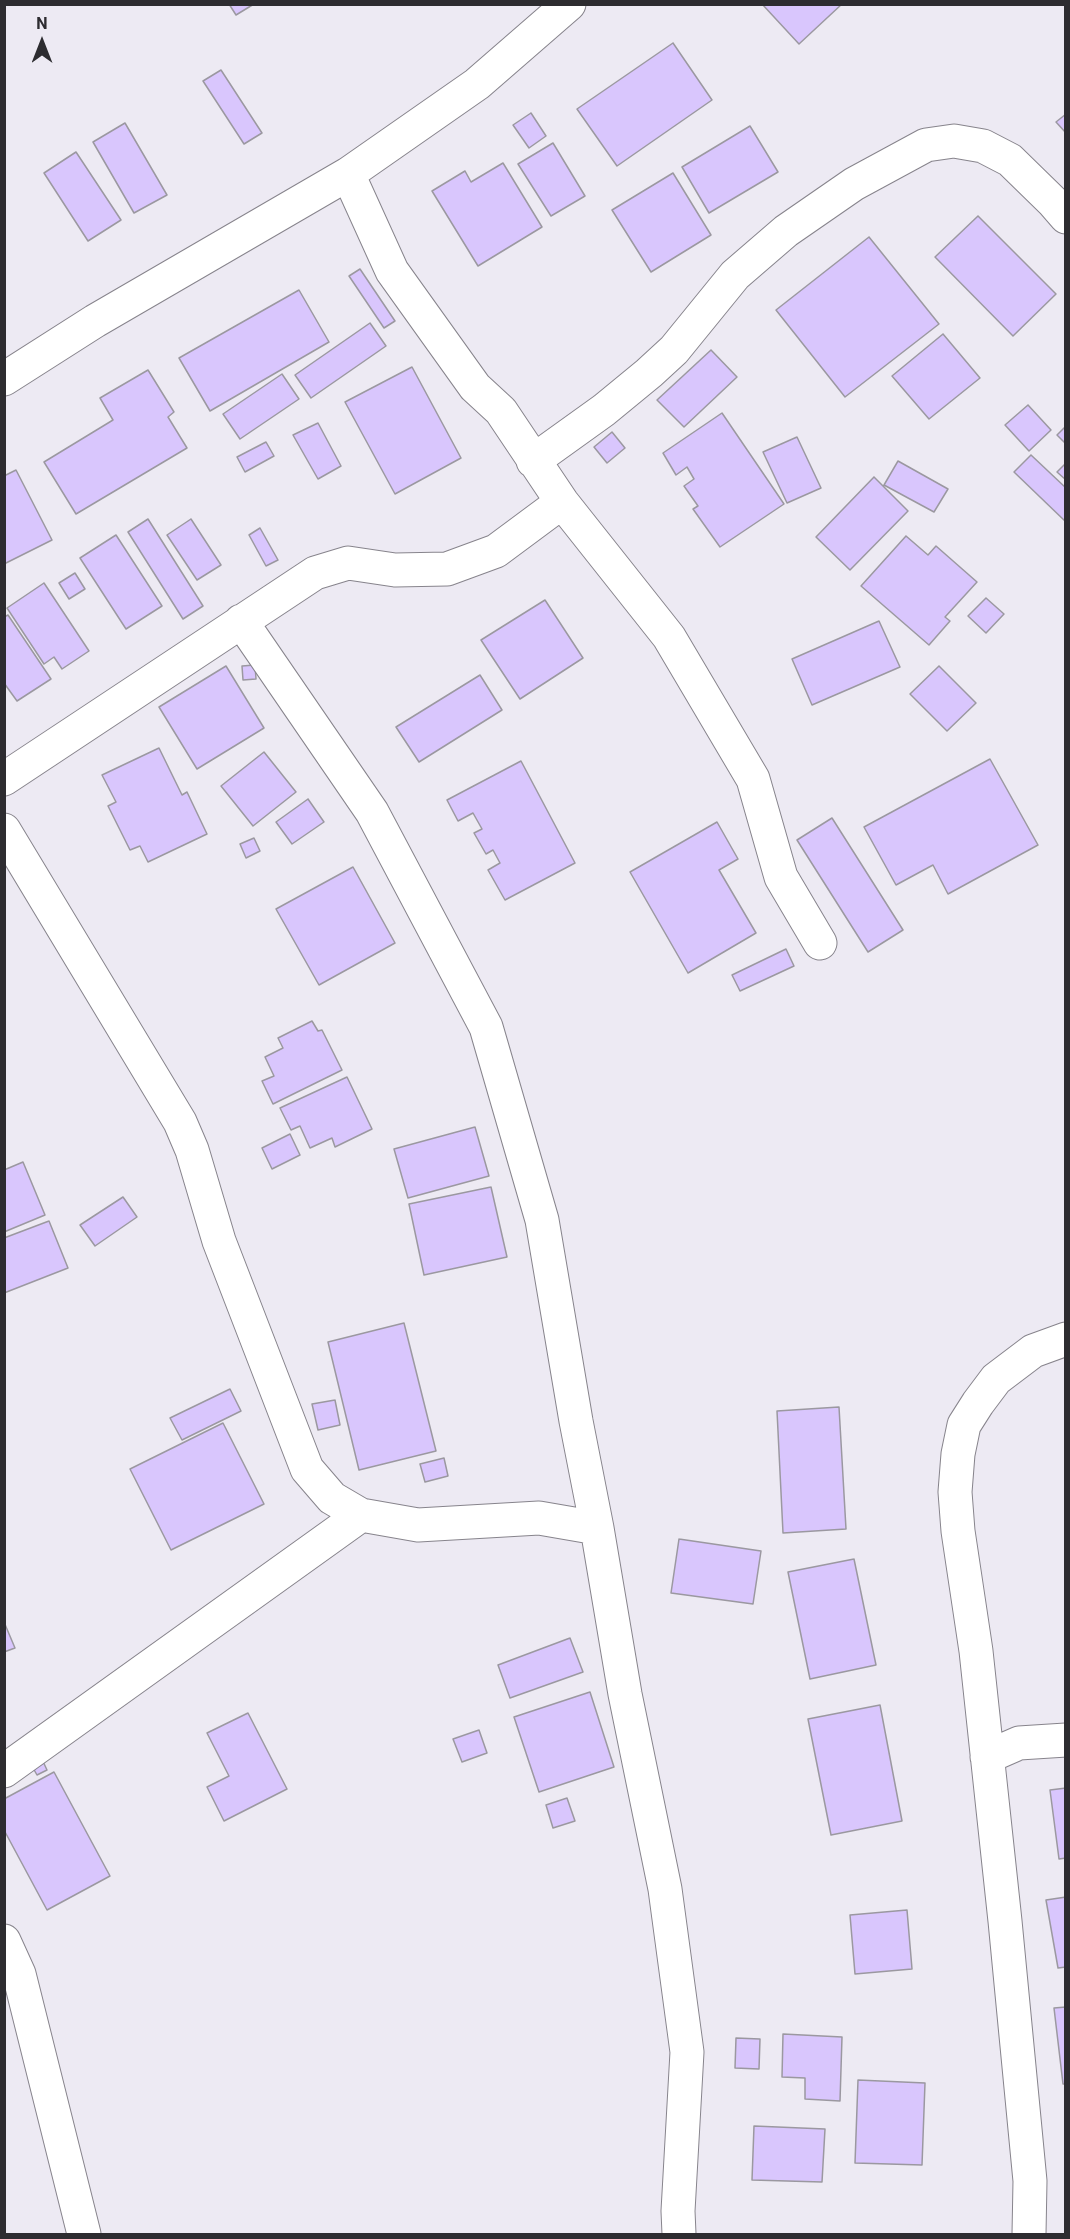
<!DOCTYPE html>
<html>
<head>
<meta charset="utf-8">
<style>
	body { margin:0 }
	#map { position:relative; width:1070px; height:2239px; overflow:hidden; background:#edeaf3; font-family:Roboto,sans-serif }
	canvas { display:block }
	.frame { position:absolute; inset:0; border:6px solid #2d2c30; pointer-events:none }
	.north { position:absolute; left:12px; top:12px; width:60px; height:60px; -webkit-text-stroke:4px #edeaf3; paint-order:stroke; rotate:0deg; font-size:16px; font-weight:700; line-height:24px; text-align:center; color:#2d2c30 }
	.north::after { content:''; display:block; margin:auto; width:21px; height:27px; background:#2d2c30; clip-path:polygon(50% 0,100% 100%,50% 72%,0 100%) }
</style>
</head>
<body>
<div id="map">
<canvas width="1070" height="2239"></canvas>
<div class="frame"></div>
<div class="north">N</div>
</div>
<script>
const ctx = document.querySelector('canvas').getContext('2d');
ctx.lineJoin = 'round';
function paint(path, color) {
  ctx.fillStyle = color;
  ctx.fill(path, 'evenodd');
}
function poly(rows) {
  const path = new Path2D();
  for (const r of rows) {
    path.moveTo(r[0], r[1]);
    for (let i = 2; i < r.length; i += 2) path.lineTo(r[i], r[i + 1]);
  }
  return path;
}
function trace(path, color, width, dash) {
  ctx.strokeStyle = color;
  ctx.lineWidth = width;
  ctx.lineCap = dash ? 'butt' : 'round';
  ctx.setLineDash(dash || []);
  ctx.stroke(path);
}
const building = poly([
	[229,4,254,4,236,15,229,4],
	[762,4,842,4,799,44,762,4],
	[673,43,712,100,617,166,577,109,673,43],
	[221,70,262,133,244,144,203,81,221,70],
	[531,113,546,136,529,148,513,125,531,113],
	[1066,114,1066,133,1056,122,1066,114],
	[125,123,167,195,134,213,93,142,125,123],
	[750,126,778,172,709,213,682,167,750,126],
	[553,143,585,196,551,216,518,164,553,143],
	[76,152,121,220,88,241,44,173,76,152],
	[503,163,542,227,478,266,432,191,465,171,471,182,503,163],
	[673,173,711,235,651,272,612,210,673,173],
	[978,216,1056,294,1013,336,935,257,978,216],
	[869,237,939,324,845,397,776,310,869,237],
	[360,269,395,321,384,328,349,276,360,269],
	[299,290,329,342,210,411,179,358,299,290],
	[370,323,386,346,311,398,295,375,370,323],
	[943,334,980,378,929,419,892,376,943,334],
	[711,350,737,377,684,427,657,400,711,350],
	[412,367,461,458,395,494,345,402,412,367],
	[148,370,174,412,168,417,187,448,76,514,44,462,113,420,100,398,148,370],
	[282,374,299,399,240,439,223,414,282,374],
	[1028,405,1051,430,1029,451,1005,425,1028,405],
	[722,413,784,504,720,547,693,509,698,506,684,486,694,479,687,467,676,475,663,453,722,413],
	[318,423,341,466,318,479,293,435,318,423],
	[1066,426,1066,444,1057,435,1066,426],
	[612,432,625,448,607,463,594,447,612,432],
	[797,437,821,488,787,503,763,452,797,437],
	[266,442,274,456,245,472,237,457,266,442],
	[1031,455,1066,488,1066,522,1014,472,1031,455],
	[898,461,948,489,934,512,884,485,898,461],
	[1066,463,1066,480,1057,472,1066,463],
	[16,470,52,540,4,564,4,476,16,470],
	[874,477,908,511,850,570,816,537,874,477],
	[148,519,203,606,183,619,128,532,148,519],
	[191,519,221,565,197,580,167,535,191,519],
	[260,528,278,560,266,566,249,535,260,528],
	[116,535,162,606,126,629,80,558,116,535],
	[906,536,928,555,936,546,977,582,945,617,950,621,929,645,861,586,906,536],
	[75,573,85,589,69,599,59,583,75,573],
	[44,583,89,651,62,669,54,657,44,664,7,608,44,583],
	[986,598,1004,614,986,633,968,616,986,598],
	[545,600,583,658,520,699,481,640,545,600],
	[8,615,51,679,17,701,4,683,4,617,8,615],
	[879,621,900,667,812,705,792,659,879,621],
	[255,665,256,679,243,680,242,666,255,665],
	[226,666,264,728,197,769,159,707,226,666],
	[939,666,976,703,947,731,910,694,939,666],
	[480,675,502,710,419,762,396,727,480,675],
	[159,748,182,795,187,792,207,834,148,862,140,846,130,850,108,806,116,802,102,775,159,748],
	[264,752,296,792,253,826,221,786,264,752],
	[990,759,1038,845,948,894,933,865,896,885,864,827,990,759],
	[521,761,575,863,505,900,488,870,500,863,493,850,486,854,474,833,482,829,473,813,458,821,447,800,521,761],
	[308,799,324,822,292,844,276,822,308,799],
	[832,818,903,930,868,952,797,840,832,818],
	[717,822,738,859,719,870,756,933,688,973,630,872,717,822],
	[254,838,260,851,246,858,240,844,254,838],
	[353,867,395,943,319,985,276,909,353,867],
	[786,949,794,966,740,991,732,975,786,949],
	[312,1021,318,1031,322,1030,342,1070,273,1104,262,1081,274,1076,265,1057,283,1048,278,1038,312,1021],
	[347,1077,372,1129,335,1147,332,1138,310,1148,300,1126,291,1130,280,1108,347,1077],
	[475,1127,489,1176,408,1198,394,1149,475,1127],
	[290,1134,300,1155,272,1169,262,1148,290,1134],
	[23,1162,45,1215,4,1232,4,1170,23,1162],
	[491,1187,507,1257,424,1275,409,1204,491,1187],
	[123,1197,137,1217,95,1246,80,1225,123,1197],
	[49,1221,68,1268,4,1293,4,1238,49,1221],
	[404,1323,436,1451,359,1470,328,1342,404,1323],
	[230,1389,241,1411,182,1440,170,1418,230,1389],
	[335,1400,340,1425,318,1430,312,1404,335,1400],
	[839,1407,846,1529,783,1533,777,1411,839,1407],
	[223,1423,264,1504,171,1550,130,1469,223,1423],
	[444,1458,448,1476,425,1482,420,1464,444,1458],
	[679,1539,761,1551,753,1604,671,1593,679,1539],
	[854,1559,876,1665,810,1679,788,1572,854,1559],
	[4,1622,15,1648,4,1652,4,1622],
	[570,1638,583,1672,510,1698,498,1665,570,1638],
	[590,1692,614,1767,539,1792,514,1717,590,1692],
	[880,1705,902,1821,831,1835,808,1719,880,1705],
	[248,1713,287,1789,224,1821,207,1787,229,1776,207,1733,248,1713],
	[479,1730,487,1753,462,1762,453,1739,479,1730],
	[39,1753,47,1770,37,1775,28,1759,39,1753],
	[54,1772,110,1876,47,1910,4,1830,4,1799,54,1772],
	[1066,1788,1066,1858,1059,1859,1050,1790,1066,1788],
	[567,1798,575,1821,553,1828,546,1805,567,1798],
	[1066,1897,1066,1967,1058,1968,1046,1900,1066,1897],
	[907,1910,912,1969,855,1974,850,1915,907,1910],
	[1066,2007,1066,2084,1063,2084,1054,2008,1066,2007],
	[783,2034,842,2037,840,2101,805,2099,805,2078,782,2077,783,2034],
	[736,2038,760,2039,759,2069,735,2068,736,2038],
	[858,2080,925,2083,922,2165,855,2163,858,2080],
	[754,2126,825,2129,822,2182,752,2180,754,2126]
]);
paint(building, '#d9c6fd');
trace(building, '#9b98a0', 1.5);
const minor = poly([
	[348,174,392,271,475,387,501,411,562,502,669,637,753,779,781,877,820,943],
	[4,379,95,321,348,174,477,84,569,4],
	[533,461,604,410,649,373,674,350,735,275,786,231,854,184,926,145,954,141,983,146,1010,160,1053,202,1066,217],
	[4,779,315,573,348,563,395,570,447,569,496,551,562,502],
	[4,830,180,1122,192,1150,219,1241,307,1469,332,1498,361,1515,418,1525,539,1518,597,1528,576,1421,542,1220,486,1027,372,812,241,621],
	[597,1528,625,1694,665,1889,687,2052,678,2211,679,2234],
	[987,1757,1019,1743,1066,1740],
	[4,1771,361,1515],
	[4,1941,19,1974,84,2234],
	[1029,2234,1030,2181,1005,1921,976,1651,958,1531,955,1492,958,1454,964,1425,978,1403,996,1379,1033,1351,1066,1339]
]);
trace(minor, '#87848c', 35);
trace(minor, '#fff', 33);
</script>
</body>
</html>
